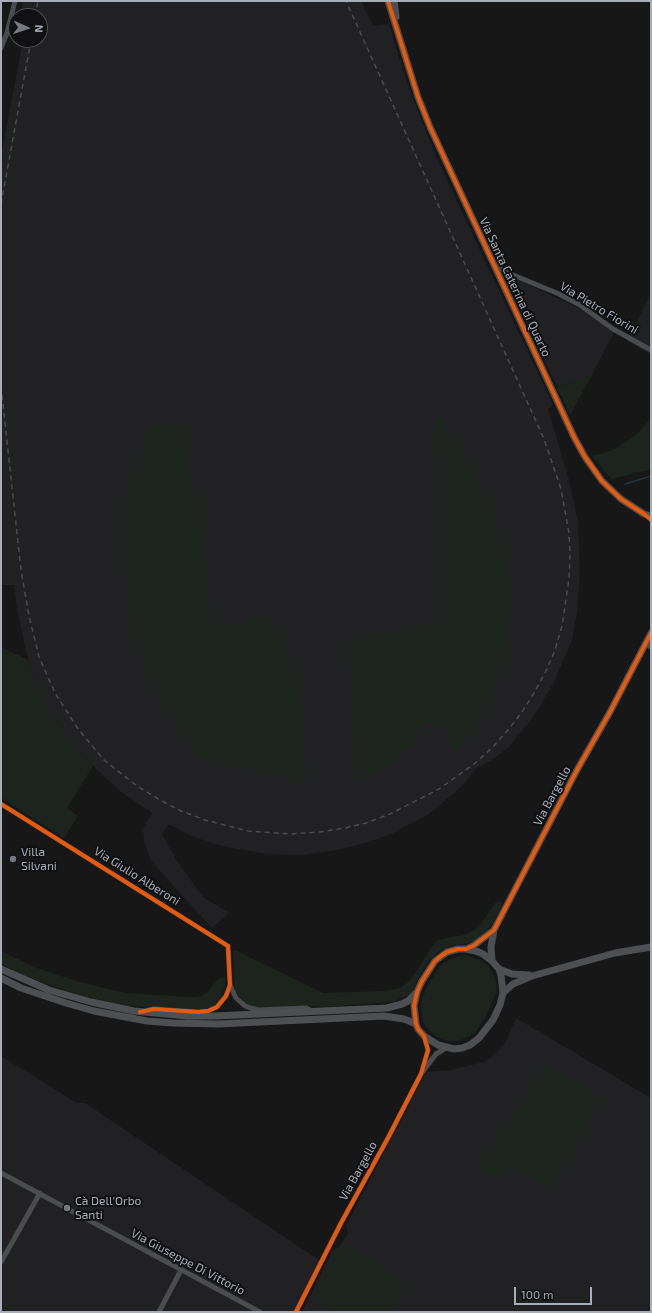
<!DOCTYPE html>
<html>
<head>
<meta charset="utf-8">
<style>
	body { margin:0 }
	#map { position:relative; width:652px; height:1313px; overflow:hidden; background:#171717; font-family:"Exo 2",sans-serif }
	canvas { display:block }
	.frame { position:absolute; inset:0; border:2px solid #a8adb8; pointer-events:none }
	.north { position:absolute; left:8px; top:8px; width:40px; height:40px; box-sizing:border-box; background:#111113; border:1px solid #4d4f55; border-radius:50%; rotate:93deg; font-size:11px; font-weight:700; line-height:16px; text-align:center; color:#a8adb8 }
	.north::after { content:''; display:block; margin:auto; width:14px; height:18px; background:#757880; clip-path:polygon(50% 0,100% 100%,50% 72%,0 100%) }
	.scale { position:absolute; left:514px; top:1287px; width:78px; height:18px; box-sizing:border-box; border:2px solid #a8adb8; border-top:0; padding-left:5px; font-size:12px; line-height:14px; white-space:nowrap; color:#a8adb8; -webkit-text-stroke:3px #111113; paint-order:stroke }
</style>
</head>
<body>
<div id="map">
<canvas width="652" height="1313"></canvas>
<div class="frame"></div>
<div class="north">N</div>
<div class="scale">100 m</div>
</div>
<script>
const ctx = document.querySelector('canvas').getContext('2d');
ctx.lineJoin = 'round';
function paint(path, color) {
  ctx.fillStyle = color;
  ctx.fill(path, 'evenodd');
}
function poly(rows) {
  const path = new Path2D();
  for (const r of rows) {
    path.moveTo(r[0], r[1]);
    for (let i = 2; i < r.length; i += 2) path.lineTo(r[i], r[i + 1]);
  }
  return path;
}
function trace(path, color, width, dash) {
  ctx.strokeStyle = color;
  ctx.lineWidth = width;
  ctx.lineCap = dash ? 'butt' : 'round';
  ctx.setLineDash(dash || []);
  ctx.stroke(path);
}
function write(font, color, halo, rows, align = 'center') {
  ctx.font = font + ' "Exo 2",sans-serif';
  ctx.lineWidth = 4;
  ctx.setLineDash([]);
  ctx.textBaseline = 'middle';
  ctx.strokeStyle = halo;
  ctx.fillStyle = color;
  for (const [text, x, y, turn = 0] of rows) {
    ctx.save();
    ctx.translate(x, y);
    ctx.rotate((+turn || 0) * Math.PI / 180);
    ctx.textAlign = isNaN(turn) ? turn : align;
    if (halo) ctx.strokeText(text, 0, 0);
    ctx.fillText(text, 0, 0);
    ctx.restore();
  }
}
paint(poly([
	[23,1,361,1,373,26,389,24,408,86,438,161,553,405,548,409,569,480,578,522,580,574,577,613,572,640,553,684,534,716,508,748,490,761,476,769,461,787,429,814,393,833,366,843,337,850,300,855,268,854,237,849,214,844,189,835,169,824,162,834,177,861,203,897,229,913,212,928,151,861,144,841,143,828,152,813,120,791,93,766,71,741,54,717,36,681,28,660,17,609,14,585,1,585,1,156,23,40,40,40,40,16,20,16],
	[504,275,519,280,584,311,614,332,592,375,557,387],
	[651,293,651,355,627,341],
	[516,1018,651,1098,651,1312,302,1312,332,1251,339,1247,348,1233,346,1226,426,1072,450,1070,484,1062,493,1056,505,1043],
	[1,1056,77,1103,85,1103,322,1262,296,1312,1,1312]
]), '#212123');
paint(poly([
	[592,375,570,415,557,387],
	[442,417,482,484,502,535,508,562,512,593,509,641,501,675,485,714,472,733,456,752,449,746,447,730,425,722,415,743,391,763,362,783,346,639,441,625,443,475,437,434,433,421],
	[651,418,651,469,611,479,592,456,615,449,637,434],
	[153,425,185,425,192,487,200,493,213,628,243,624,254,620,272,618,289,649,295,669,302,699,308,783,220,763,202,758,194,753,154,688,138,646,127,588,121,545,123,503,131,488,139,462,146,430],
	[1,647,28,660,36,681,54,717,71,741,93,766,67,808,78,816,64,838,1,798],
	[500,901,503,903,493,923,481,937,470,943,449,946,437,953,427,963,411,993,406,996,393,1002,323,1007,307,1006,259,1008,252,1007,246,1004,241,1000,235,989,233,951,235,950,323,993,382,991,400,988,407,983,412,978,431,948,437,940,464,935,475,930,481,924,495,903],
	[1,951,32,966,57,975,96,986,126,993,190,997,201,996,208,992,218,979,225,977,225,986,220,1000,213,1006,203,1010,128,1006,79,995,33,979,1,964],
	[466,955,480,960,488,966,495,977,497,986,496,993,486,1016,475,1033,460,1041,448,1041,435,1036,425,1026,421,1016,421,1002,428,984,440,966,450,959,459,956],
	[544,1064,605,1099,595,1114,553,1189,515,1166,509,1174,496,1179,477,1170,515,1108,518,1109],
	[345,1245,355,1250,409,1283,392,1312,334,1312,313,1301,341,1247]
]), '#1d241e');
trace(poly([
	[625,484,651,476]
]), '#2a3239', 1.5);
trace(poly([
	[1,48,7,33,15,1],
	[494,264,506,272,559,294,580,305,613,329,651,350],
	[646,644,651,647],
	[1,804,228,946,230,985,226,996,217,1007,208,1011,198,1012,154,1009,148,1010],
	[230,985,236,998,245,1006,250,1008,258,1010,306,1008,312,1011],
	[422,1071,428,1050,424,1036],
	[1,1173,260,1312],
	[1,1262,40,1193],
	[159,1312,181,1270],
	[296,1312,341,1223,388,1138,421,1074,436,1054,446,1048]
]), '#4b4c50', 5);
trace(poly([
	[388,1,418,97,430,127,574,437,585,457,602,481,621,499,644,514,651,516],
	[394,1,396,17],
	[458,949,466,949,476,951,483,954,492,961,499,969,501,975,503,993,500,1005,493,1020,479,1038,470,1045,462,1048,454,1049,438,1045,424,1036,418,1029,416,1024,414,1006,417,992,422,981,435,961,447,952,458,949],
	[467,949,473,946,494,930],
	[492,961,491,947,494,930,577,770,610,712,651,633],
	[1,969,49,990,91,1002,134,1011,188,1016,215,1016,387,1008,402,1004,408,1001,417,992],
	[499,969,512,974,529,975],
	[1,978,21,988,66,1003,94,1011,147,1021,173,1023,219,1024,384,1016,404,1019,416,1024],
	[503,993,513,984,532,976,615,953,651,947]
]), '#4d4f52', 7);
trace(poly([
	[35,16,38,1],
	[1,204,31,40],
	[1,386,21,570,29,616,39,657,55,693,78,729,104,760,137,786,160,800,179,810,205,820,248,831,290,834,320,832,345,828,366,823,390,814,439,789,474,764,492,748,508,730,522,712,534,693,546,671,555,650,562,626,569,579,570,556,569,533,561,489,544,439,525,397,346,1]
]), '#4b4c4f', 1.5, [5, 4]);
trace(poly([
	[388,1,418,97,430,127,574,437,585,457,602,481,621,499,644,514,651,520],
	[1,804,228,946,230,985,226,996,217,1007,208,1011,198,1012,154,1009,140,1012],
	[296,1312,341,1223,388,1138,421,1074,428,1050,424,1036,418,1029,416,1024,414,1006,417,992,422,981,435,961,441,956,447,952,458,949,466,949,473,946,494,930,577,770,610,712,651,633]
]), '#e8590c', 4);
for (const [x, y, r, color] of [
	[13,859,4,"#757880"],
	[67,1208,4,"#757880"]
]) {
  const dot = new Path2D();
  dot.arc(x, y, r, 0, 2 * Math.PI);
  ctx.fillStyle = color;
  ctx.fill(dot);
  trace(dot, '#111113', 1.5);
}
write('12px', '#a8adb8', '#111113', [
	["Via Santa Caterina di Quarto",515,287,65],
	["Via Pietro Fiorini",599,308,31],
	["Via Bargello",552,796,-62],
	["Via Giulio Alberoni",137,876,32],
	["Via Bargello",358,1171,-61],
	["Via Giuseppe Di Vittorio",188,1262,28]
]);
write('12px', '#a8adb8', '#111113', [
	["Villa",21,852],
	["Silvani",21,866],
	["Cà Dell'Orbo",75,1201],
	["Santi",75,1215]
], 'left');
</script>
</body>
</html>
